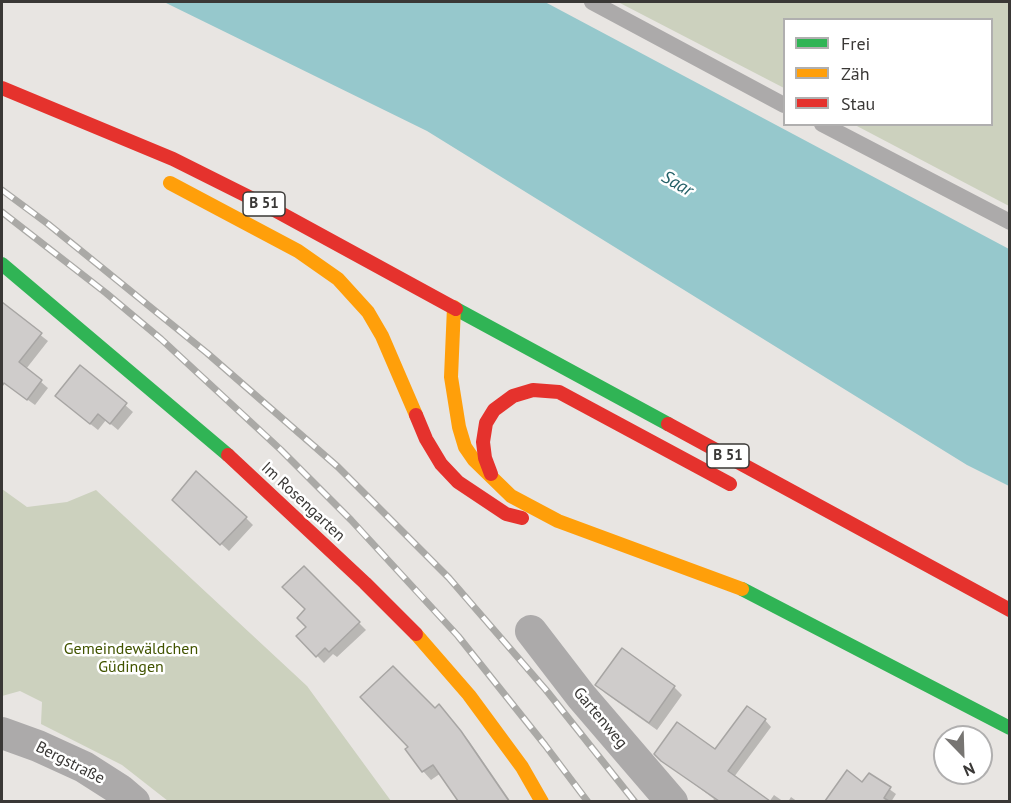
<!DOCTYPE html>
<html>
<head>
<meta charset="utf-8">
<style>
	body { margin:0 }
	#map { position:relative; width:1011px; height:803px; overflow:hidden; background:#e8e5e2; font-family:"PT Sans",sans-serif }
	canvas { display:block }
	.frame { position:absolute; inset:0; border:3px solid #3a3836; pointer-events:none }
	.legend { position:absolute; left:783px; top:18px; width:210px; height:108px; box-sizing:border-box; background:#fff; border:2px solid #b0afaf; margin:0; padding:8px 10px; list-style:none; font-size:18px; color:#3a3836 }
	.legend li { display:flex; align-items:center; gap:12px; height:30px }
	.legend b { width:30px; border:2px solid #b0afaf }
	.north { position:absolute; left:933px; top:725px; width:60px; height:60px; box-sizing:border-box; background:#fff; border:2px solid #b0afaf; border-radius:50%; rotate:157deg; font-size:16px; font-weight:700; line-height:24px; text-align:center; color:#3a3836 }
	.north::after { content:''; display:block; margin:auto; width:21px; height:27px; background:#777572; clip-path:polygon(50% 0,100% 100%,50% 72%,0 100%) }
</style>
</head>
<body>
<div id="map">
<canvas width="1011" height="803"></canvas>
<div class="frame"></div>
<ul class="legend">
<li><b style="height:8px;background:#30b455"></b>Frei</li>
<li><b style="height:8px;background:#ff9f0a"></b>Zäh</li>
<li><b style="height:8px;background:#e5322d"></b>Stau</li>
</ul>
<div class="north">N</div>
</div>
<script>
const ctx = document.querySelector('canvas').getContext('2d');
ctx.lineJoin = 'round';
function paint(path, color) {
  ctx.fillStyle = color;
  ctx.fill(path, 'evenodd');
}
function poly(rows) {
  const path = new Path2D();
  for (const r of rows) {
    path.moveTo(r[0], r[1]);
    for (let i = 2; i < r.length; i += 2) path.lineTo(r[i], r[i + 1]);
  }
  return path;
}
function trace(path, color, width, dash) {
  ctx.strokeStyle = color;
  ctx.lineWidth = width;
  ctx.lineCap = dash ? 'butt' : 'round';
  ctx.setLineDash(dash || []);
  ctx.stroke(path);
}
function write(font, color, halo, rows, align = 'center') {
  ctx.font = font + ' "PT Sans",sans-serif';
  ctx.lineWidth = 5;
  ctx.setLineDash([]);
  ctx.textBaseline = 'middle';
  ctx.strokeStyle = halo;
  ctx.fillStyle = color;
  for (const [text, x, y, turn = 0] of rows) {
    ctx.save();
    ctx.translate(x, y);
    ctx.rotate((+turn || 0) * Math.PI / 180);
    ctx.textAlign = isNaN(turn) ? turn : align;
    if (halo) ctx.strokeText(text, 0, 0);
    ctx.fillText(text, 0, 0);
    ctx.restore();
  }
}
paint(poly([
	[618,2,1009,2,1009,206,855,125,992,124,992,20,784,20,784,88],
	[2,489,27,507,67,502,96,490,307,686,391,801,168,801,122,765,41,724,42,702,20,691,2,696]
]), '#ccd1be');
paint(poly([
	[164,2,545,2,1009,249,1009,486,967,465,427,131]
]), '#96c8cc');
paint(poly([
	[2,305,48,341,26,369,48,388,35,405,2,381],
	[81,367,133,412,118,430,106,420,98,430,64,403],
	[181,507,246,518,253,525,229,551],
	[304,568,366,630,337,657,333,654,324,663,298,636,308,627],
	[597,684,674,687,682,695,657,730,605,693],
	[435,710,447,714,469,741,511,802,460,802,441,773,431,780,423,771],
	[765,720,771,727,734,777,768,802,712,802,714,799,662,760,716,751],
	[847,773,863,784,870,775,896,794,891,802,827,802],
	[774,795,784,802,769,802],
	[791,797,798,802,788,802]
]), '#0003');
const building = poly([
	[2,302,42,333,19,362,42,380,27,400,4,383,2,386,2,302],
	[80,365,127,403,110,424,98,414,90,424,55,396,80,365],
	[196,471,247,517,220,545,172,500,196,471],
	[304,566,360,622,329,652,325,648,316,657,296,636,306,627,297,618,305,609,282,587,304,566],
	[622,648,675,686,649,723,595,685,622,648],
	[393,666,435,708,439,704,461,731,509,801,458,801,433,765,422,772,405,749,408,747,360,697,393,666],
	[747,706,766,719,728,771,770,801,719,801,661,761,654,754,677,722,715,749,747,706],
	[847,770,862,782,869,773,891,787,884,798,889,801,825,801,847,770]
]);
paint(building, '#cfcccb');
trace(building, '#a7a5a3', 1.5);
trace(poly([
	[592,2,784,105],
	[822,124,1010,222]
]), '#acaaaa', 16);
trace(poly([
	[531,631,581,696,672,802],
	[2,733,38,746,84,767,120,790,134,802]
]), '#acaaaa', 32);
trace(poly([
	[2,264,228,455],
	[456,309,668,424],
	[742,589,1010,728]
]), '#30b455', 14);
trace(poly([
	[170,183,298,251,338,279,368,312,382,336,416,415],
	[454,307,451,377,459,427,465,447,474,460,511,496,558,521,742,589],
	[416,634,469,695,522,767,542,802]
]), '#ff9f0a', 14);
trace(poly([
	[2,88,173,159,271,208,456,309],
	[416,415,426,439,441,464,458,482,506,514,522,518],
	[668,424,1010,610],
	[228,455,365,583,416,634],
	[491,474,485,458,483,442,486,423,494,410,513,396,533,390,559,392,730,484]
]), '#e5322d', 14);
const rail = poly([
	[2,190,48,224,207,353,338,467,449,578,546,690,635,802],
	[2,212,106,293,161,339,281,450,351,520,458,636,545,745,588,802]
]);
trace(rail, '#aaa9a6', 7);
trace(rail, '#fff', 4.5, [14]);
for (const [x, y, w] of [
	[264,204,42],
	[728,456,42]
]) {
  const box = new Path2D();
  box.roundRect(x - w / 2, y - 12, w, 24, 4.5);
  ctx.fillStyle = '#fff';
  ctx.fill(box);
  trace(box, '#3a3836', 1.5);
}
write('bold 15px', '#3a3836', null, [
	["B 51",264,204],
	["B 51",728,456]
]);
write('16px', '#3a3836', '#fff', [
	["Im Rosengarten",303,502,43],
	["Gartenweg",600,718,50],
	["Bergstraße",70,763,27]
]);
write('16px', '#425400', '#fff', [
	["Gemeindewäldchen",131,649],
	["Güdingen",131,667]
]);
write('italic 18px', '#246067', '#fff', [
	["Saar",677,184,30]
]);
</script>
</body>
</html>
